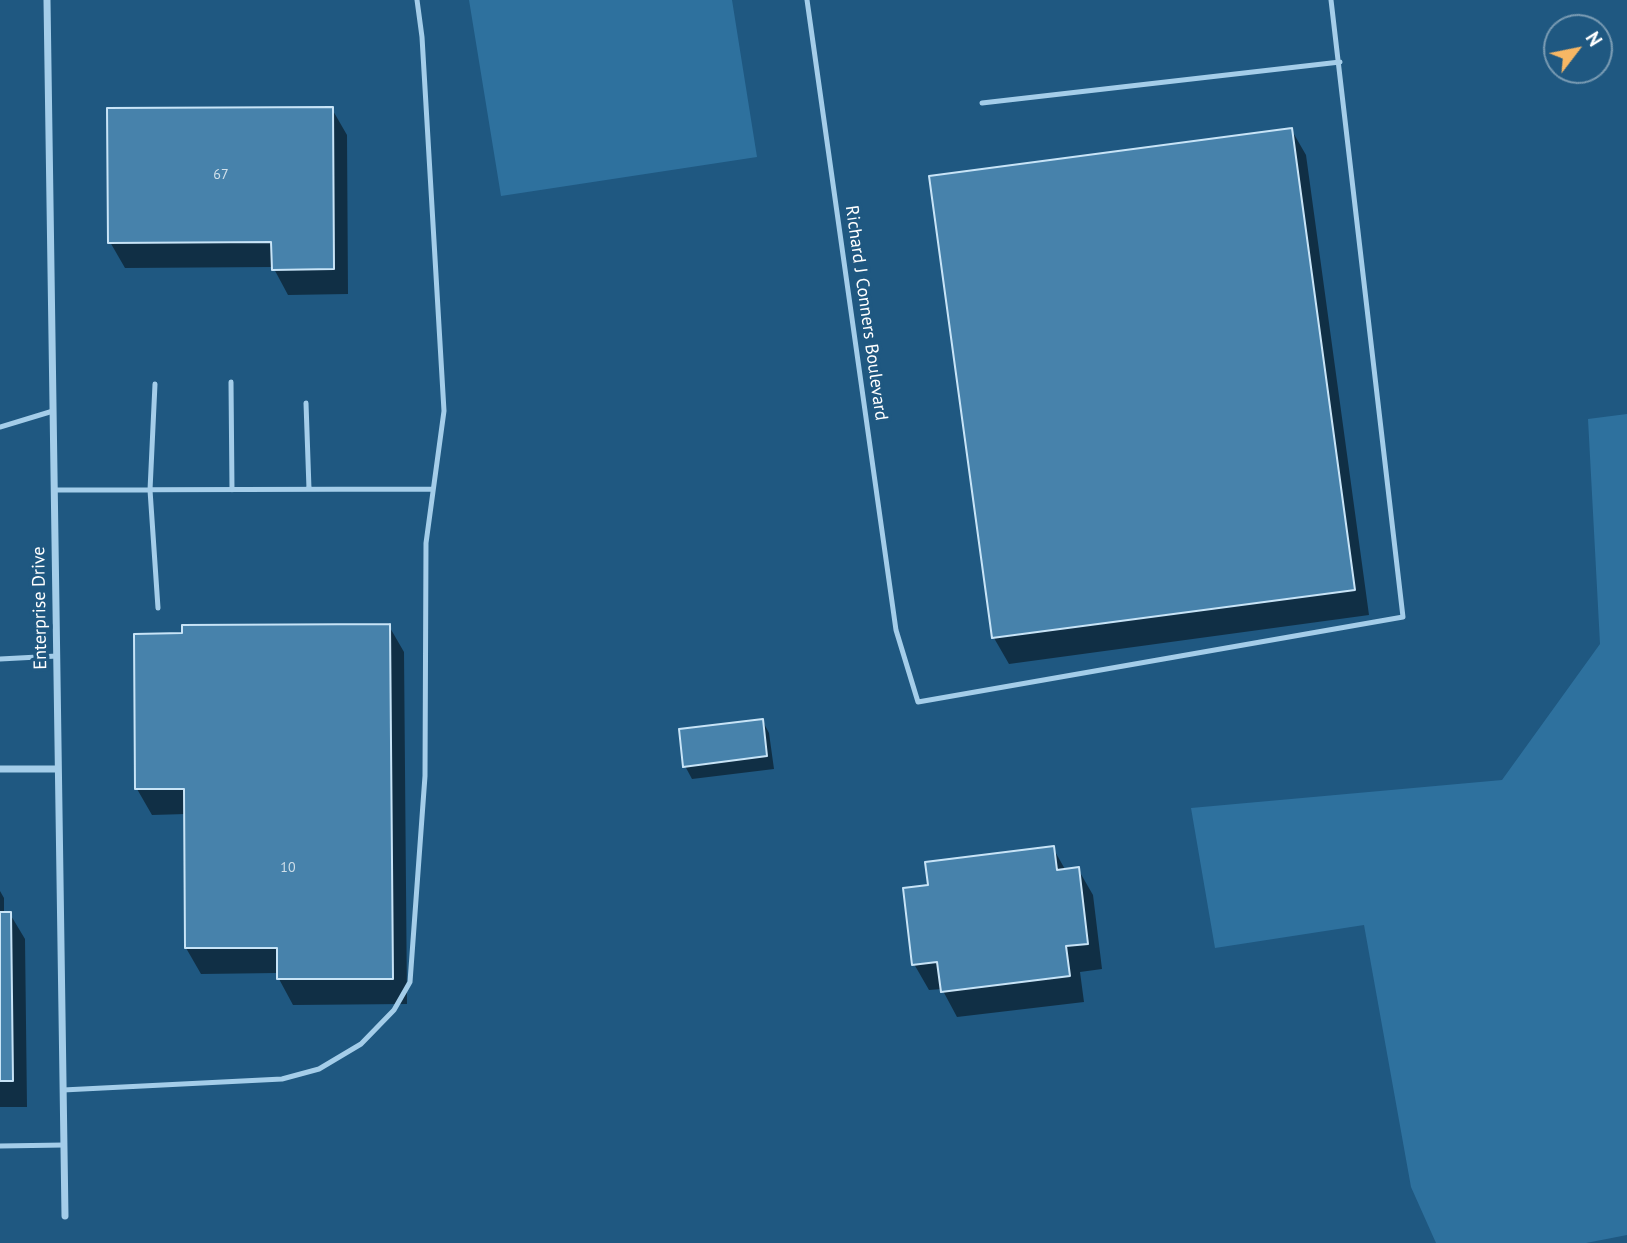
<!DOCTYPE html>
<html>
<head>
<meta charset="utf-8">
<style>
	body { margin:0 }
	#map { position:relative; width:1627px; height:1243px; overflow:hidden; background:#1f5881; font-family:"PT Sans",sans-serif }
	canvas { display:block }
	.north { position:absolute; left:1543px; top:14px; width:70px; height:70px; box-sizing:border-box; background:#1f5881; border:2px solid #799bb3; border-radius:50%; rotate:58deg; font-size:19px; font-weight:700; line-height:28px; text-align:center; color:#fff }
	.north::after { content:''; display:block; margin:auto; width:24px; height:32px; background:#f7b764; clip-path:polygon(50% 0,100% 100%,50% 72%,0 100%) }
</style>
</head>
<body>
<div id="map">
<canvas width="1627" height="1243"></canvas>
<div class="north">N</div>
</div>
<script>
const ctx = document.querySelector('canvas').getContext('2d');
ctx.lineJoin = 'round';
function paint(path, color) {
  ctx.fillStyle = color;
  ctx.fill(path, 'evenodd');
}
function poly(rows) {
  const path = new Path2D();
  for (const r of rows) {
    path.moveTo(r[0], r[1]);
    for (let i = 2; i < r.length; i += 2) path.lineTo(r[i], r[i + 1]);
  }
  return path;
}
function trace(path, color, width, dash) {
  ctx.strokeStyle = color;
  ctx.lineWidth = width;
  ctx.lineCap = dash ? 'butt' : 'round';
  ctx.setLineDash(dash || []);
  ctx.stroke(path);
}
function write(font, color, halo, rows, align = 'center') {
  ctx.font = font + ' "PT Sans",sans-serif';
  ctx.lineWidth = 7;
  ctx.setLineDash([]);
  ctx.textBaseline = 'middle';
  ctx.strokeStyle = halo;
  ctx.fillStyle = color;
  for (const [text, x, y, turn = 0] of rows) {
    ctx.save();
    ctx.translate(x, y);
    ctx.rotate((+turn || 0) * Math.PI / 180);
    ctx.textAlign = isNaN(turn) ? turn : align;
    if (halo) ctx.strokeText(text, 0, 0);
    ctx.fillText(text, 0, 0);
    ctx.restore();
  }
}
paint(poly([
	[469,0,732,0,757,157,501,196],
	[1627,414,1627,1235,1586,1243,1436,1243,1411,1187,1364,925,1215,948,1191,808,1502,780,1600,644,1588,419]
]), '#2e719e');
paint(poly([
	[332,109,347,135,348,294,288,295,273,267,125,268,110,242],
	[1291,129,1306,155,1369,615,1009,664,994,638,931,178],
	[389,626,404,652,407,1004,293,1005,279,979,278,973,201,974,186,948,186,814,152,815,137,789],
	[762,720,769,733,774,769,692,779,685,766],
	[1053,848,1066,871,1078,869,1093,895,1102,969,1080,972,1084,1002,957,1017,942,989,929,990,914,964,930,887],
	[0,891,4,898,4,914,10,914,25,939,27,1107,0,1107]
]), '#0007');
const building = poly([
	[333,107,334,269,272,270,271,242,108,243,107,108,333,107],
	[1292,128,1355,590,992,638,929,176,1292,128],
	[390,624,393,979,277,979,277,948,185,948,184,789,135,789,134,634,182,633,182,625,390,624],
	[763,719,767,756,683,767,679,729,763,719],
	[1054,846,1057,870,1079,867,1088,944,1066,946,1070,976,941,992,937,962,912,965,903,888,928,885,925,862,1054,846],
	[0,912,11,912,13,1081,0,1081,0,912]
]);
paint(building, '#4782ab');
trace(building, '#c8e4f7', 2);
trace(poly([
	[807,0,896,630,918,702,1403,617,1331,0],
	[982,103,1340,62],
	[231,382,232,490],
	[155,384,150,490,158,608],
	[306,403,309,489],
	[0,427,53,411],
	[54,490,433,489],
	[0,659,57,656],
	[63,1090,282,1079,319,1069,361,1044,394,1010,410,982,425,776,426,543,444,411,422,37,417,0],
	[0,1146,64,1145]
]), '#a4cde9', 5);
trace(poly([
	[47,0,65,1216],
	[0,769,58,769]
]), '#a4cde9', 7);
write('14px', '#d1e0ea', null, [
	["67",221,175],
	["10",288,868]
]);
write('18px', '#fff', '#1f5881', [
	["Richard J Conners Boulevard",866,313,82],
	["Enterprise Drive",40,608,-91]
]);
</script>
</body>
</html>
